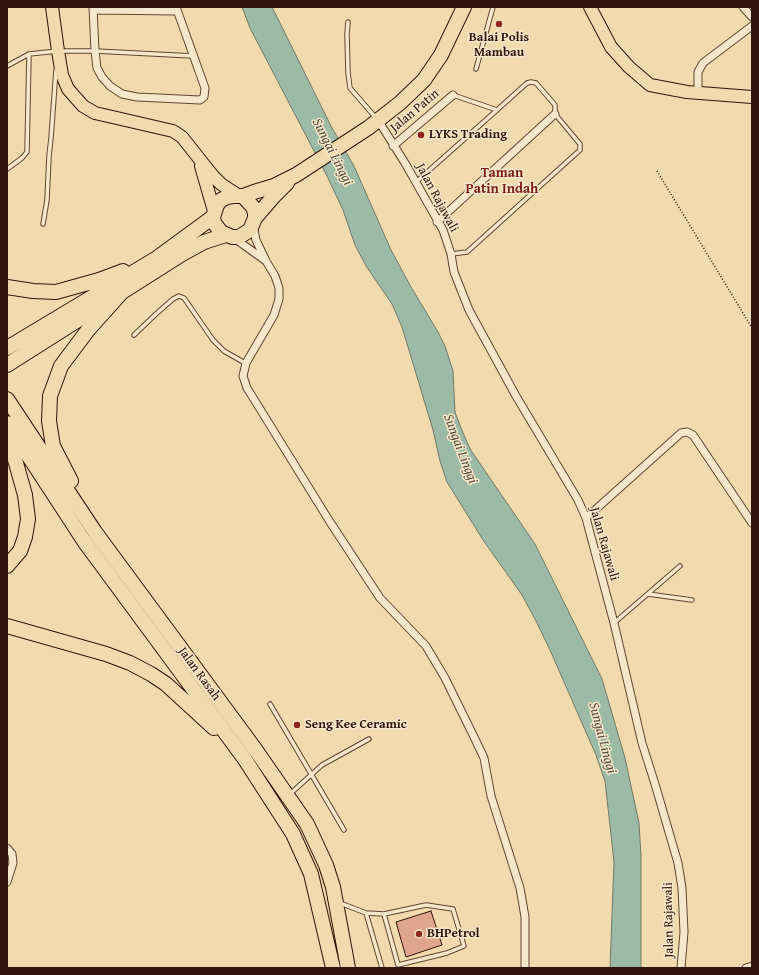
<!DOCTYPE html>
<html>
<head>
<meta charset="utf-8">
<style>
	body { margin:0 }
	#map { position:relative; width:759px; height:975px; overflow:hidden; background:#f1daad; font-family:"Gentium Book Plus",serif }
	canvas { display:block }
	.frame { position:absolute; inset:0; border:8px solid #301409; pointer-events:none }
</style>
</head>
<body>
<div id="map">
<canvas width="759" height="975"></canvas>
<div class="frame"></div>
</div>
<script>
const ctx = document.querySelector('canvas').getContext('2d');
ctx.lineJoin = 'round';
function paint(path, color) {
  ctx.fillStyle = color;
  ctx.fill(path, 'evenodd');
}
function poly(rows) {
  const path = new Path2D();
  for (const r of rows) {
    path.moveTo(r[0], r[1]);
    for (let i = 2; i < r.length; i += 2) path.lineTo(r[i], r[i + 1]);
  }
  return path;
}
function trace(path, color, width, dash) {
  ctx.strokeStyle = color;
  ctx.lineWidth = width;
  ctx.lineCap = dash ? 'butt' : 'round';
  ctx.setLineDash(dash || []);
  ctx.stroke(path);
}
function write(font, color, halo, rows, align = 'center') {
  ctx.font = font + ' "Gentium Book Plus",serif';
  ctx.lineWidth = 3;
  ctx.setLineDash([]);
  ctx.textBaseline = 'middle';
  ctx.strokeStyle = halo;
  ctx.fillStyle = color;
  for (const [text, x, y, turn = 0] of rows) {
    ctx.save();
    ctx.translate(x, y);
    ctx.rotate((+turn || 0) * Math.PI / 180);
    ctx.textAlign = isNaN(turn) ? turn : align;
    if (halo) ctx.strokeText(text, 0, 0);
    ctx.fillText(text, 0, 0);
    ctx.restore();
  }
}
const water = poly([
	[242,7,272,7,332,128,354,166,391,250,411,287,438,332,445,346,453,371,455,412,461,428,470,449,535,544,602,679,625,758,639,823,641,856,641,968,610,968,614,862,605,781,596,755,550,650,536,621,522,595,483,540,447,482,440,461,433,430,402,327,392,304,366,266,355,245,343,210,327,176,250,28,242,7]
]);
paint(water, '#9bbba6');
trace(water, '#707867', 1);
const building = poly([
	[431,911,442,945,406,957,396,922,431,911]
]);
paint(building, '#e0a58d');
trace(building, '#301409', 1);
const lane = poly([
	[348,22,347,34,348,73,350,88,376,118],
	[7,66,29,54,58,51,95,51,193,56],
	[476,69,493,7],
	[453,95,497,110],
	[7,169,22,158,27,152,29,54],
	[416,182,497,110,527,83,531,82,536,83,555,105,555,114,580,144,580,150,467,252,451,254],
	[43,224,47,200,49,156,51,138,56,70],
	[134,335,156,314,173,299,179,296,184,298,213,340,224,351,245,363],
	[648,594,692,600],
	[614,623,680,566],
	[270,704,344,830],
	[290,794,322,765,369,739],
	[340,903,366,913,384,914,426,905,453,909,464,946,447,953,398,965,384,914],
	[366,913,382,968]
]);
const street = poly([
	[93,7,95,51,97,68,102,77,110,86,122,94,137,97,200,100,204,97,205,88,176,7],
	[743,7,752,17],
	[93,10,177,11],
	[698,93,698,72,703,63,752,26],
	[378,120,405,163,443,230,451,254,454,272,469,310,516,396,578,500,586,518,614,623,642,743,655,784,678,863,682,888,684,932,681,968],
	[393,146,453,95],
	[437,222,555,114],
	[253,225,256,240,266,261,275,276,279,288,279,299,274,315,246,363,243,376,247,388,330,522,380,598,426,646,445,678,475,739,484,758,491,796,520,888,525,917,525,968],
	[234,238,266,261],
	[586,518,681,433,687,432,693,435,752,523],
	[7,848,12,854,13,863,7,882],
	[746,968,752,966]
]);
const primary = poly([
	[52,7,58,51,62,75,68,89,83,106,95,113,173,131,182,137,213,176,221,184,239,196],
	[590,7,611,47,629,67,650,85,687,92,752,97],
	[201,166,214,211]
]);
const highway = poly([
	[233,196,243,196,253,207,255,213,255,218,250,230,239,237,232,237,221,232,214,223,213,217,217,205,221,200,227,197,233,196],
	[243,196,254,192,274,186,296,175,368,128,400,103,424,80,441,55,464,7],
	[255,218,274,196,287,183],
	[7,287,33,291,56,292,99,280,123,271],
	[7,348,157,258,213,217],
	[7,365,182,254,204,242,226,235],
	[7,399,95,532,255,749,307,824,326,865,333,887,348,968],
	[7,423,84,541,244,758,293,834,311,874,333,968],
	[7,431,25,495,28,519,25,537,20,551,7,566],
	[71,481,53,446,49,421,50,396,61,366,88,330,122,292],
	[7,626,106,654,130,663,151,674,166,684,214,728]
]);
trace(lane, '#604632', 5.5);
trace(street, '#604632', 9);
trace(primary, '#301409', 14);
trace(highway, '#301409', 16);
trace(poly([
	[657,171,752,328]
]), '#301409', 1.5, [1, 2]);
trace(lane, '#f6e7ca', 3.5);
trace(street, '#f6e7ca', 7);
trace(primary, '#f1daad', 12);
trace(highway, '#f1daad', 14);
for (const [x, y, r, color] of [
	[499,24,4,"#8f2418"],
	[421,135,4,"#8f2418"],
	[297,725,4,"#8f2418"],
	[419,934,4,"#8f2418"]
]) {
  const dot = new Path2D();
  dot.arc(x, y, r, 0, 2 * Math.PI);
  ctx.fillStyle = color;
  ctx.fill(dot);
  trace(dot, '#f6e7ca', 1.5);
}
write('bold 13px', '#301409', '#f6e7ca', [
	["Balai Polis",499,38,"center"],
	["Mambau",499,53,"center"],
	["LYKS Trading",429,135],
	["Seng Kee Ceramic",305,725],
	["BHPetrol",427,934]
], 'left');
write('13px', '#301409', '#f6e7ca', [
	["Jalan Patin",415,111,-40],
	["Jalan Rajawali",437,198,62],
	["Jalan Rajawali",604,544,74],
	["Jalan Rasah",199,674,54],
	["Jalan Rajawali",669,920,-91]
]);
write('italic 14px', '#554e40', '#f6e7ca', [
	["Sungai Linggi",332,152,63],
	["Sungai Linggi",460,449,69],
	["Sungai Linggi",602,738,75]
]);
write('bold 14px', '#7a1f14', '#f6e7ca', [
	["Taman",502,173],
	["Patin Indah",502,189]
]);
</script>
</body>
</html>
